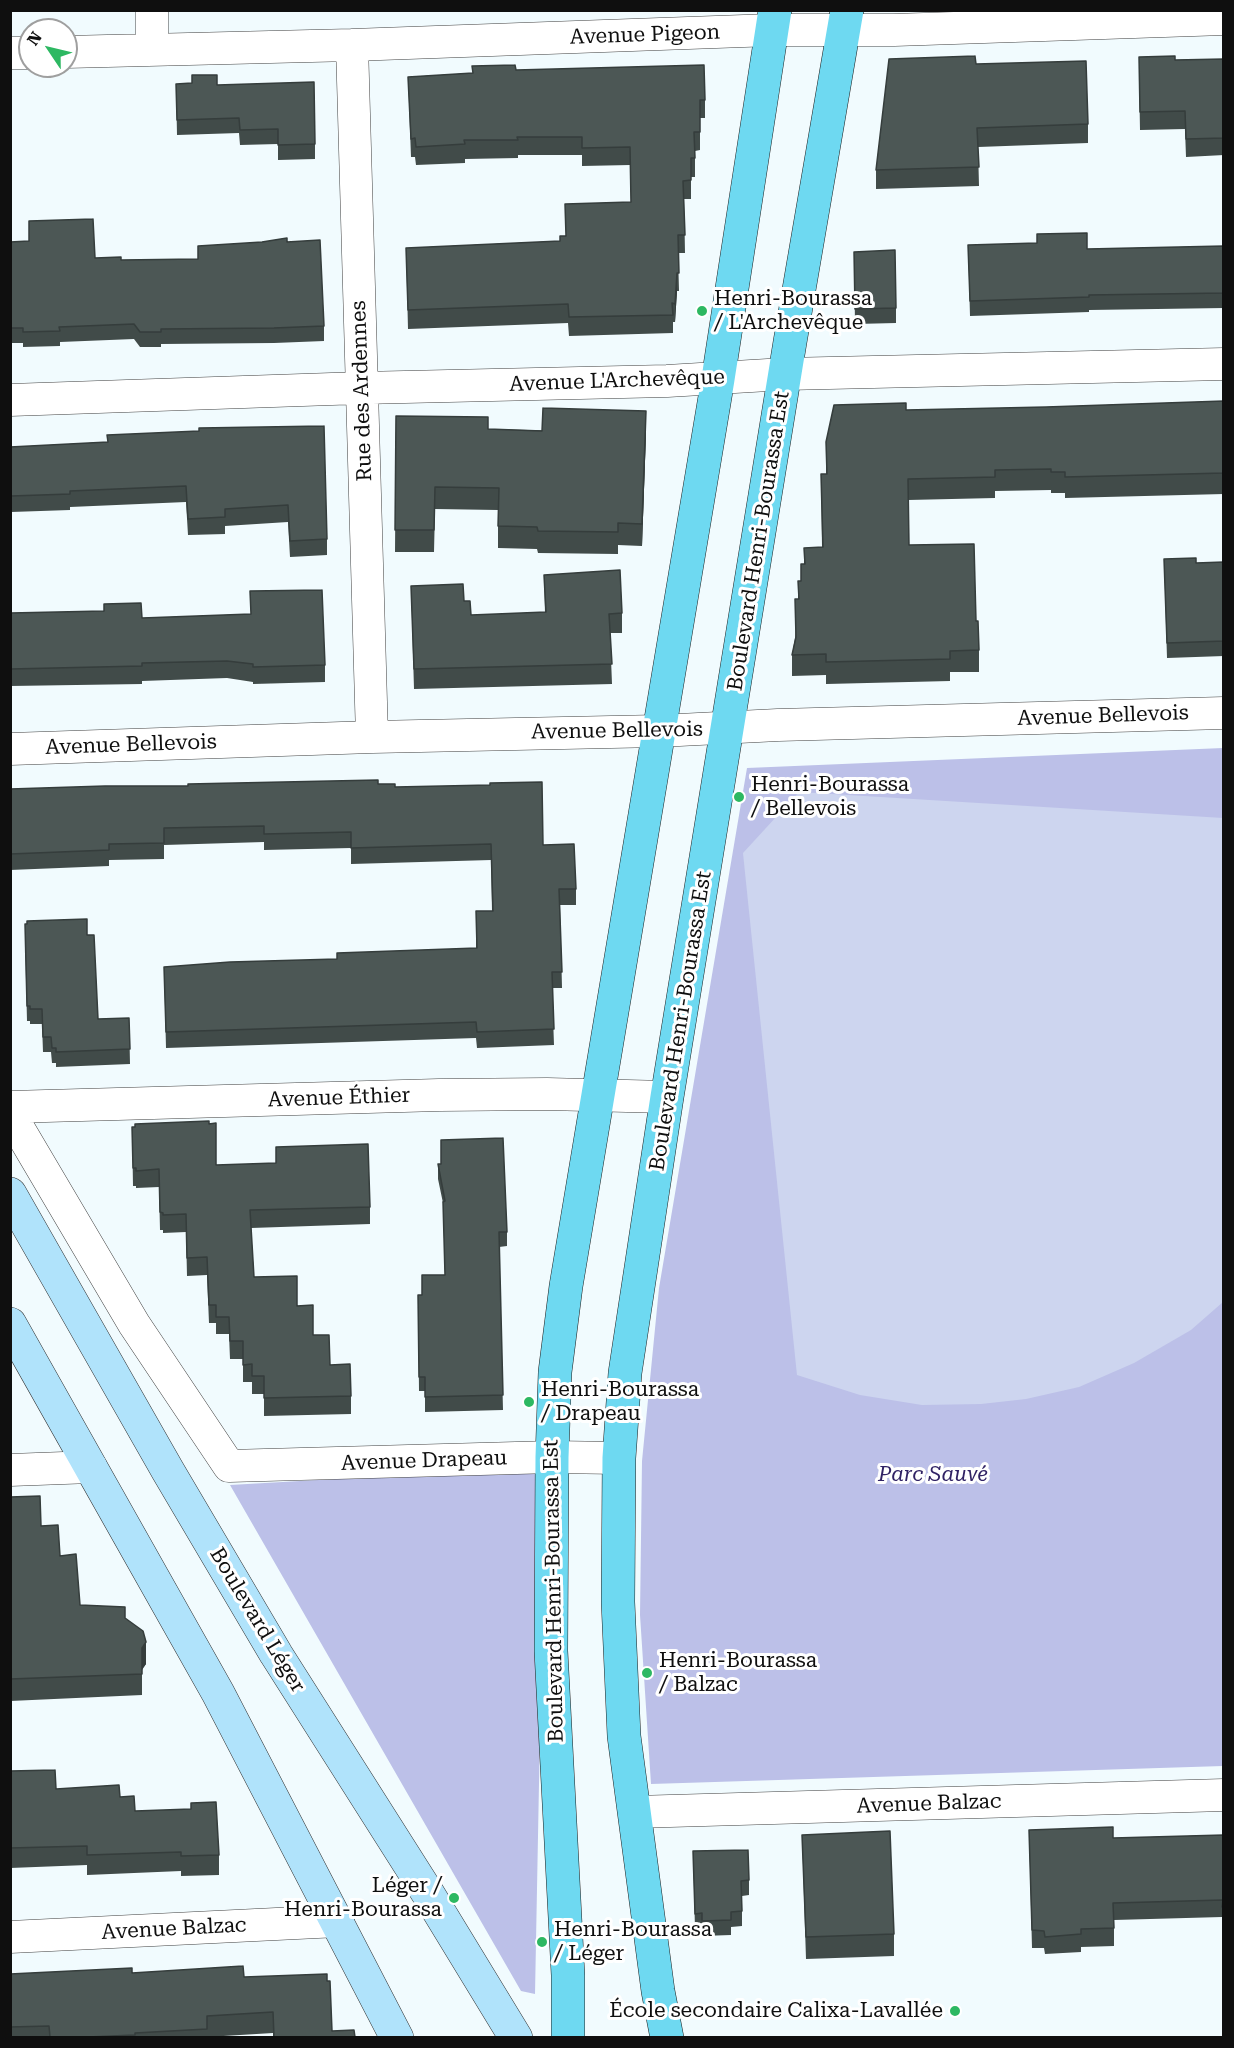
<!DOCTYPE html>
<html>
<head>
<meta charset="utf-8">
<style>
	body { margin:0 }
	#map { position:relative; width:1234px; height:2048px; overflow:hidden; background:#f1fbfe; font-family:"Roboto Serif",serif }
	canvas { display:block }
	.frame { position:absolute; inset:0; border:12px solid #0f0f0f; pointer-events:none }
	.north { position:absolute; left:18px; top:18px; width:60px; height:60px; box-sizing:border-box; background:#fff; border:2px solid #9f9f9f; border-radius:50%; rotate:305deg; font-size:16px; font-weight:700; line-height:24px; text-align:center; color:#0f0f0f }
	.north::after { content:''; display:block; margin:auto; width:21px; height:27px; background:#2db862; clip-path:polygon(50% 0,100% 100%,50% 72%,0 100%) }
</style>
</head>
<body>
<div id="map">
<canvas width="1234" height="2048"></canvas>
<div class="frame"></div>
<div class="north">N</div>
</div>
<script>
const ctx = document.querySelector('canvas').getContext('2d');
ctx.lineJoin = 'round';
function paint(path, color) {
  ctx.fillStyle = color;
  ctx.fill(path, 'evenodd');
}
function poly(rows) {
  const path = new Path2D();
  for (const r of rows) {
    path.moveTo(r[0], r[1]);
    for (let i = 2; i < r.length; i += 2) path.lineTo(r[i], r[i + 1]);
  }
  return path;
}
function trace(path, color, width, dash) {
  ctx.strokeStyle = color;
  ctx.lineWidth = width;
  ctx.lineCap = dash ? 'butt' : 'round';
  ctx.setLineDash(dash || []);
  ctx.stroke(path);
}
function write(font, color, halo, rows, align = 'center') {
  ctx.font = font + ' "Roboto Serif",serif';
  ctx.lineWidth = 6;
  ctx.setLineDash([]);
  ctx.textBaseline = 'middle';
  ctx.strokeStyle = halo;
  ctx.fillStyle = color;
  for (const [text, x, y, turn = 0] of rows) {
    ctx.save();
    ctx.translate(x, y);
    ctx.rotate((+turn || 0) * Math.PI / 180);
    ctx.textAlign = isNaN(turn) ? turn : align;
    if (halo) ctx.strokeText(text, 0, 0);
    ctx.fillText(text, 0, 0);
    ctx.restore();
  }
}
paint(poly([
	[1223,748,1223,1766,651,1784,640,1615,642,1461,659,1288,747,768],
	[545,1467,535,1994,521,1991,230,1485]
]), '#bcc0e8');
paint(poly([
	[799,792,1223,818,1223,1302,1191,1330,1134,1363,1079,1387,1026,1399,981,1404,922,1405,860,1395,797,1375,743,853]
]), '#cdd5ef');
const street = poly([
	[152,10,152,49],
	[352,45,372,737],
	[66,52,352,45,772,30,894,30,1224,19],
	[10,53,30,53],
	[10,400,361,388,667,381,785,374,1224,364],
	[10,749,372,737,659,731,778,725,1224,713],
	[10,1107,439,1095,547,1094,667,1097],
	[10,1114,134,1324,229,1466,552,1457,619,1458],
	[10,1470,91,1467],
	[635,1812,1224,1795],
	[10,1937,338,1921]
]);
const secondary = poly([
	[10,1194,168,1471,276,1654,427,1892,516,2038],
	[10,1324,218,1693,397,2038]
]);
const primary = poly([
	[568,2038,568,1975,551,1651,552,1457,555,1372,566,1286,718,379,775,10],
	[667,2038,658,1991,624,1736,618,1602,619,1458,625,1373,667,1097,790,342,847,10]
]);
trace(street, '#424242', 33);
trace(secondary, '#313131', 34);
trace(primary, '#202020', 34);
trace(street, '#fff', 32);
trace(secondary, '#b0e3fb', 33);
trace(primary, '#6ed9f1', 33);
paint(poly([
	[1224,59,1224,155,1186,157,1185,129,1140,130,1139,75,1175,60],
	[976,64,1088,124,1088,143,978,147,979,186,876,189,876,170],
	[516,70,705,100,705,118,700,118,700,150,695,151,695,177,691,177,691,199,684,199,685,253,678,253,679,291,677,291,675,322,673,322,673,333,569,336,568,323,408,329,406,248,560,241,565,236,631,202,630,165,582,166,582,155,518,155,518,158,465,159,465,163,416,165,415,157,411,157,408,77,472,73],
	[176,84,217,85,315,144,315,159,278,160,278,144,240,145,239,133,177,135],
	[10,242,95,258,121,260,198,259,287,242,324,326,324,341,274,343,161,344,161,347,140,347,134,339,60,342,60,346,23,347,23,343,10,343],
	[968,245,1087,249,1224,246,1224,308,1089,310,1089,312,970,316],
	[854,252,896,308,896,323,855,324],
	[1224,401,1224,494,1065,498,1065,493,1051,493,1051,490,995,491,995,498,908,500,909,545,976,621,979,650,979,672,950,672,950,681,826,684,826,675,792,676,792,655,795,638,798,599,798,581,801,581,804,564,804,548,822,547,821,474,826,474,826,442,906,410,1046,407],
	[396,416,488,429,646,433,642,546,618,545,618,554,538,553,537,549,498,548,498,510,435,509,434,552,395,552],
	[199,431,327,539,327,555,290,557,288,522,225,526,225,534,188,535,186,502,70,507,70,510,11,512,11,514,10,447,107,442],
	[1164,559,1196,563,1224,562,1224,656,1167,658],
	[544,575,622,613,622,633,610,633,612,684,414,689,411,586,464,601,471,615,545,613],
	[250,591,325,665,325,682,253,684,253,682,227,678,142,681,142,684,10,686,10,613,142,618,251,614],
	[378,784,395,787,543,845,576,889,576,905,560,905,562,988,552,988,554,1045,477,1048,476,1038,166,1048,164,967,337,959,476,948,476,911,492,911,491,860,351,864,351,848,264,850,264,842,164,845,164,859,109,860,109,866,10,870,10,789],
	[87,935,98,1019,129,1018,130,1064,56,1067,56,1063,52,1063,51,1052,43,1052,42,1024,30,1024,30,1021,27,1021,25,939],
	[132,1127,216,1165,370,1207,370,1224,251,1228,254,1277,297,1306,330,1365,351,1396,351,1414,264,1416,264,1394,252,1394,252,1382,243,1382,243,1359,230,1359,229,1334,216,1334,216,1323,209,1323,207,1275,187,1276,186,1232,163,1233,163,1230,160,1230,159,1187,136,1188,136,1186,133,1186],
	[441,1140,507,1232,507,1246,499,1247,503,1410,425,1412,425,1391,419,1391,418,1295,422,1295,422,1275,445,1275,443,1203,438,1179,438,1164,441,1164],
	[10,1497,41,1526,60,1556,80,1605,125,1618,146,1664,142,1669,142,1695,10,1701],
	[10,1771,56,1789,120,1797,135,1811,219,1855,219,1875,181,1876,181,1871,87,1875,87,1865,10,1868],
	[1029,1830,1113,1838,1224,1835,1224,1924,1222,1924,1222,1917,1114,1920,1114,1946,1081,1947,1081,1952,1045,1954,1044,1948,1032,1948],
	[802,1835,894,1934,894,1956,806,1959],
	[693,1851,749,1880,749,1895,742,1896,742,1926,731,1927,731,1935,702,1936,702,1928,695,1929],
	[132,1973,244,1977,332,2031,355,2037,273,2037,273,2033,207,2037,10,2037,10,1974]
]), '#414b49');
paint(poly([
	[677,273,677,291,675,322,675,304],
	[646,411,646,433,642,546,642,524],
	[146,1642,146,1664,142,1670,142,1648]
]), '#353d3c');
const building = poly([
	[975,56,976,64,1086,61,1088,124,977,128,979,167,876,170,889,59,975,56],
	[1175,56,1175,60,1224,59,1224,138,1186,139,1185,111,1140,112,1139,57,1175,56],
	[515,65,516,70,704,65,705,100,700,100,700,132,694,132,695,158,691,158,691,180,683,181,685,235,678,235,679,273,677,273,675,304,672,303,673,315,569,317,568,304,408,310,406,248,560,241,560,236,566,236,565,204,631,202,630,147,582,148,582,137,517,137,518,140,464,140,465,144,416,147,415,138,411,139,408,77,473,73,472,66,515,65],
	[192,75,217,75,217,85,314,82,315,144,278,145,278,129,240,130,239,118,177,120,176,84,192,83,192,75],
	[93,219,95,258,121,257,121,260,198,259,198,246,262,242,287,238,287,242,320,240,324,326,274,328,161,329,161,332,140,332,134,324,59,327,60,331,23,332,23,328,10,328,10,242,29,241,29,221,93,219],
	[1087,233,1087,249,1224,246,1224,293,1089,295,1089,297,970,301,968,245,1037,243,1037,234,1087,233],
	[895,250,896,308,855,309,854,252,895,250],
	[1224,401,1224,473,1065,477,1065,472,1051,472,1051,469,995,470,995,477,908,479,909,545,974,544,976,621,978,621,979,650,950,651,950,659,826,662,826,654,792,655,796,637,795,599,799,599,798,581,801,581,801,564,805,564,804,548,823,547,821,474,827,474,826,442,834,405,906,403,906,410,1046,407,1224,401],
	[543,408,646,411,642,524,618,523,618,532,538,531,537,527,498,526,499,488,435,487,434,530,395,530,396,416,488,417,488,429,542,431,543,408],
	[324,426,327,539,290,541,288,505,225,509,225,517,188,519,186,486,70,491,70,494,11,496,10,498,10,447,108,442,107,435,199,431,199,428,324,426],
	[1196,558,1196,563,1224,562,1224,641,1167,643,1164,559,1196,558],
	[620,570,622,613,609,614,612,664,414,669,411,586,463,584,464,601,470,601,471,615,546,612,544,575,620,570],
	[322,590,325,665,253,667,253,664,227,661,142,663,142,666,10,669,10,613,104,611,104,604,141,603,142,618,251,614,250,591,322,590],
	[378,780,378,784,395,784,395,787,490,785,490,783,542,782,543,845,574,844,576,889,559,889,562,972,552,972,554,1029,477,1032,476,1022,166,1032,164,967,230,962,337,959,337,953,477,948,476,911,493,911,491,844,351,848,351,832,264,834,264,826,164,828,164,843,109,844,109,850,10,854,10,789,105,786,188,786,188,784,378,780],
	[87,919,87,935,94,935,98,1019,129,1018,130,1049,56,1052,56,1048,52,1048,51,1037,43,1037,42,1009,30,1009,30,1006,27,1006,25,924,27,924,27,921,87,919],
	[209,1121,209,1124,216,1123,216,1165,276,1163,276,1147,368,1144,370,1207,250,1210,254,1277,297,1276,297,1306,313,1305,313,1335,329,1335,330,1365,350,1364,351,1396,264,1398,264,1376,252,1376,252,1364,243,1365,243,1341,230,1341,229,1317,216,1317,216,1305,209,1305,207,1257,187,1258,186,1214,163,1215,163,1213,160,1212,159,1169,136,1171,136,1168,133,1168,132,1127,135,1127,135,1124,209,1121],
	[503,1138,507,1232,499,1232,503,1395,425,1397,425,1377,419,1377,418,1295,422,1295,422,1275,445,1275,443,1202,445,1201,438,1164,441,1164,441,1140,503,1138],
	[40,1496,41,1526,58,1525,60,1556,76,1554,80,1605,125,1607,125,1618,143,1631,146,1642,142,1648,142,1674,10,1679,10,1497,40,1496],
	[55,1770,56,1789,119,1785,120,1797,134,1796,135,1811,191,1809,191,1803,216,1802,219,1855,181,1856,181,1852,87,1855,87,1846,10,1848,10,1771,55,1770],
	[1113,1827,1113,1838,1224,1835,1224,1907,1222,1907,1223,1900,1113,1903,1114,1928,1081,1929,1081,1934,1045,1937,1044,1931,1032,1930,1029,1830,1113,1827],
	[890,1831,894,1934,806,1937,802,1835,890,1831],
	[748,1850,749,1880,741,1881,742,1911,731,1912,731,1920,702,1921,702,1913,695,1914,693,1851,748,1850],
	[243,1966,244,1977,327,1974,327,1981,330,1981,332,2031,354,2030,355,2037,274,2037,273,2012,207,2016,207,2029,135,2033,135,2035,88,2037,50,2037,49,2026,10,2027,10,1974,132,1968,132,1973,243,1966]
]);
paint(building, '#4c5755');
trace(building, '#353d3c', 1.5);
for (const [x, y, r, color] of [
	[702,311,6,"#2db862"],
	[739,797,6,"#2db862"],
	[529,1402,6,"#2db862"],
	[647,1673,6,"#2db862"],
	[454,1898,6,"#2db862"],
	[542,1942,6,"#2db862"],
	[955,2011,6,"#2db862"]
]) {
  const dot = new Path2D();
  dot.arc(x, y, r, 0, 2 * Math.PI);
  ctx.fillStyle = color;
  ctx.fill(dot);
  trace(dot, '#fff', 2);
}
write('21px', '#0f0f0f', '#fff', [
	["Avenue Pigeon",645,35,-2],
	["Avenue L'Archevêque",617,381,-2],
	["Rue des Ardennes",362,391,-92],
	["Boulevard Henri-Bourassa Est",759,541,-81],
	["Avenue Bellevois",1103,716,-2],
	["Avenue Bellevois",617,731,-1],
	["Avenue Bellevois",131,745,-2],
	["Boulevard Henri-Bourassa Est",681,1021,-81],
	["Avenue Éthier",339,1098,-2],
	["Avenue Drapeau",424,1461,-2],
	["Boulevard Henri-Bourassa Est",554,1591,-91],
	["Boulevard Léger",257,1620,59],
	["Avenue Balzac",929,1804,-2],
	["Avenue Balzac",174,1929,-3]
]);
write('21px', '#0f0f0f', '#fff', [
	["Henri-Bourassa",714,299],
	["/ L'Archevêque",714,323],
	["Henri-Bourassa",751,785],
	["/ Bellevois",751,809],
	["Henri-Bourassa",541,1390],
	["/ Drapeau",541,1414],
	["Henri-Bourassa",659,1661],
	["/ Balzac",659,1685],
	["Léger /",442,1886,"right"],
	["Henri-Bourassa",442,1910,"right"],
	["Henri-Bourassa",554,1930],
	["/ Léger",554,1954],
	["École secondaire Calixa-Lavallée",943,2011,"right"]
], 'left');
write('italic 21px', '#302264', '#fff', [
	["Parc Sauvé",933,1475]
]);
</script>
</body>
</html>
